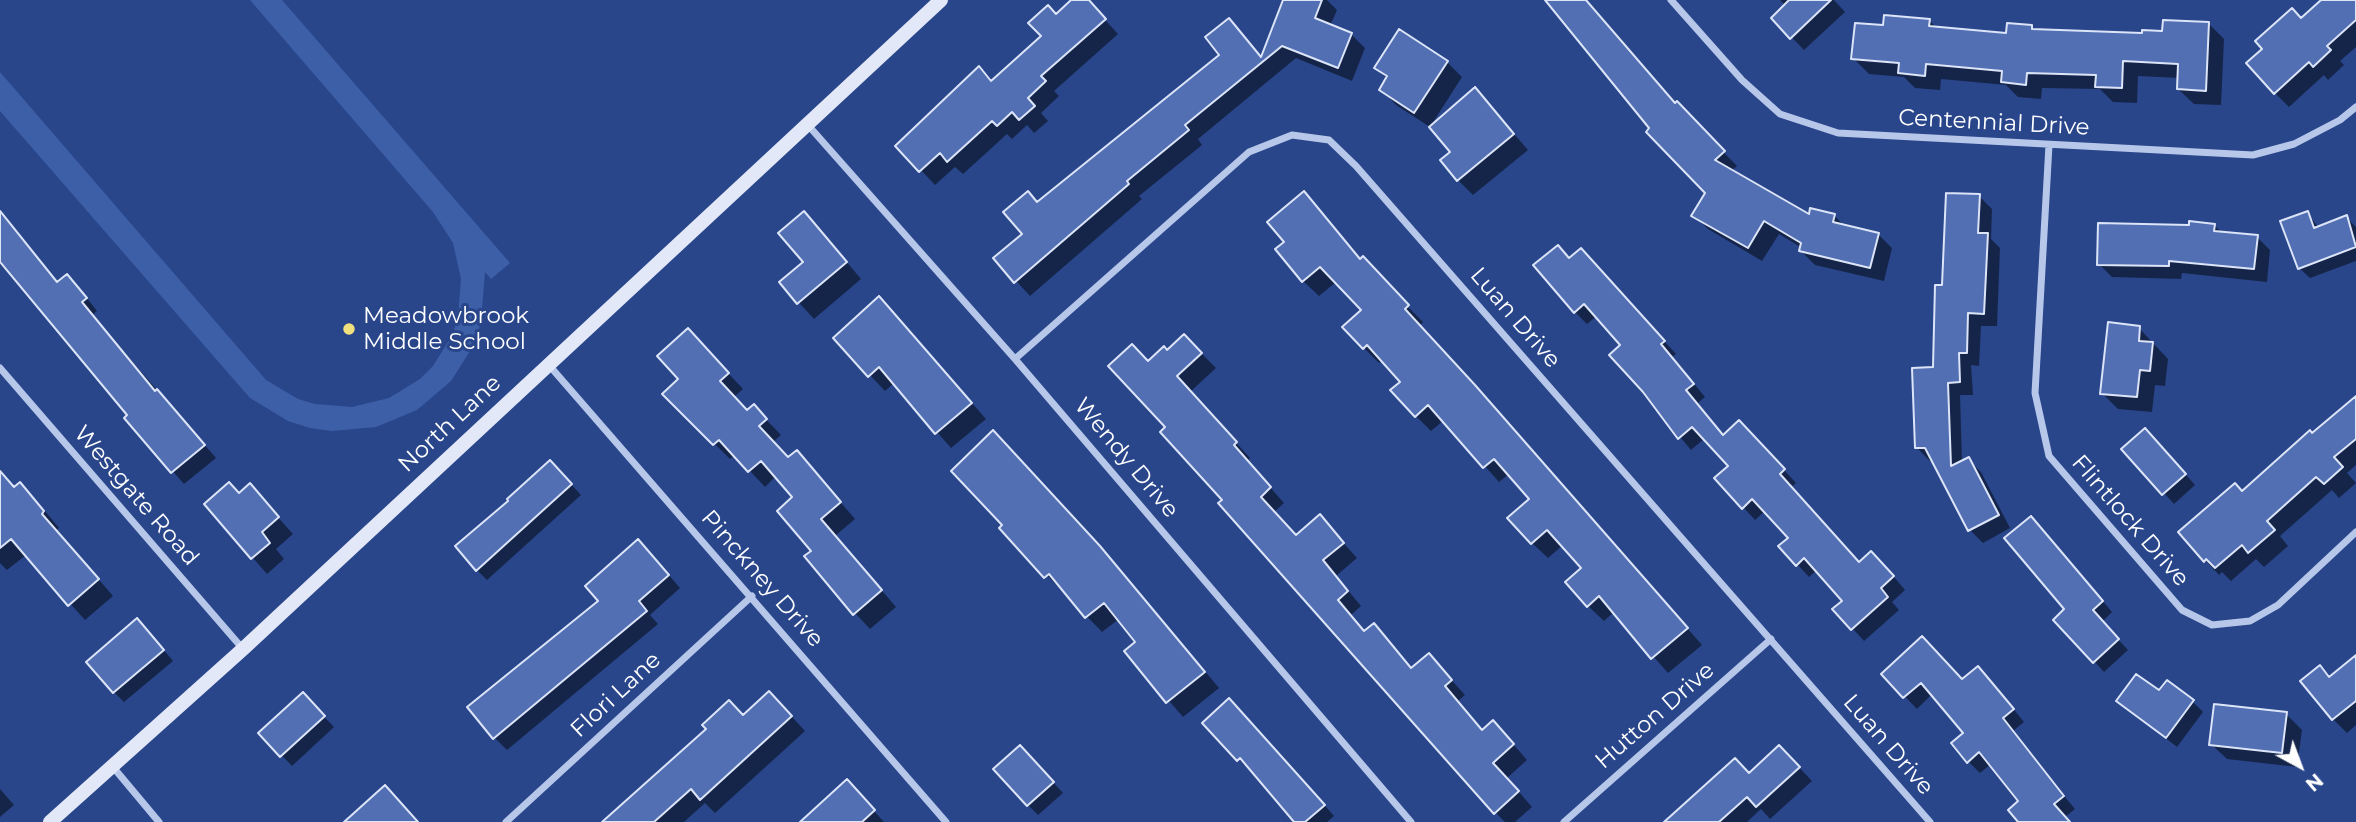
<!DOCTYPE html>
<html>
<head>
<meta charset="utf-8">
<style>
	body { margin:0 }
	#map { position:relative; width:2356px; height:822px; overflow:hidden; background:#29468b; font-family:Montserrat,sans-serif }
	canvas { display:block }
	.north { position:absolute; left:2265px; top:731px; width:70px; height:70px; -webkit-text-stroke:5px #29468b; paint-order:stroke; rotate:139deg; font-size:19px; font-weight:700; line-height:28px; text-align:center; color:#fff }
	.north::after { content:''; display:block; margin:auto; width:24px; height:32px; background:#fff; clip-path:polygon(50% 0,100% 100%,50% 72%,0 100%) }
</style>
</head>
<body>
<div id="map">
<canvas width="2356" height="822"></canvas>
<div class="north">N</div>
</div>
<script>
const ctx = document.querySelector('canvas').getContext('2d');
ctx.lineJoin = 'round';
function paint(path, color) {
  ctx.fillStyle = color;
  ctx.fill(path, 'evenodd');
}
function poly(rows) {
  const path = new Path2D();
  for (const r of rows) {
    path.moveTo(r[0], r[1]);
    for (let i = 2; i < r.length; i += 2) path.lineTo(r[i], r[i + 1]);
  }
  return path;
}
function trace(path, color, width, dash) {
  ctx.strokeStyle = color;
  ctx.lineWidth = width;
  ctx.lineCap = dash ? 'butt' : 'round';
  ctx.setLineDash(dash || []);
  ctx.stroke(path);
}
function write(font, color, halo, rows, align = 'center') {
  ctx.font = font + ' Montserrat,sans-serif';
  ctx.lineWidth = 6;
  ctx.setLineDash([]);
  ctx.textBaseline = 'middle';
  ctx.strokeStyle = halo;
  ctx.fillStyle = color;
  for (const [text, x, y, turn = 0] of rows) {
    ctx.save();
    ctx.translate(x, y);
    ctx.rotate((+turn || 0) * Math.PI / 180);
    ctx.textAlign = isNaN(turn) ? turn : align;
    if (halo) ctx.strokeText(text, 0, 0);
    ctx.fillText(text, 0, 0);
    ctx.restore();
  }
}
paint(poly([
	[250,0,282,0,510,263,491,279,485,272,481,321,475,343,451,381,417,410,376,427,332,431,310,428,288,421,250,398,0,111,0,72,266,380,298,399,315,404,352,407,389,398,420,379,433,366,453,334,458,316,461,279,453,243,433,212]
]), '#3d5fa8');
paint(poly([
	[1073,0,1087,0,1118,34,1054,91,1059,96,1041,113,1048,121,1034,133,1027,125,1012,139,1007,134,963,174,955,167,935,185,898,146,992,82,1043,36,1056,16],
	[1285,0,1327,0,1337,10,1330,26,1351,34,1365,48,1352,81,1296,58,1198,139,1202,145,1139,196,1142,199,1030,296,995,258,1024,234,1038,204,1221,55,1229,20,1262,58],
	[1547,0,1587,0,1676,104,1737,166,1731,171,1810,217,1834,215,1845,227,1878,234,1892,248,1884,281,1815,265,1801,251,1802,248,1779,234,1762,261,1708,229,1694,215,1707,193],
	[1780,0,1834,0,1845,12,1804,50,1773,18,1786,6],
	[2324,0,2356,0,2356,47,2340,61,2344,65,2328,80,2324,75,2289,107,2275,93,2264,49],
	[1929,20,1938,29,2007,35,2031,27,2036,31,2144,34,2208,23,2224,39,2221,105,2194,104,2178,89,2179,78,2138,76,2137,103,2113,102,2100,89,2042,88,2041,99,2018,97,2006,85,1941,79,1940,90,1915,88,1904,77,1869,74,1853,58,1885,27],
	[1447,62,1462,77,1430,127,1396,105,1381,89,1387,79,1376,67],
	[1475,89,1528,150,1473,195,1458,180,1452,153],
	[1304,194,1361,260,1423,322,1419,326,1490,402,1702,645,1668,673,1614,612,1604,621,1588,606,1583,568,1563,545,1548,558,1532,543,1531,499,1509,474,1499,482,1444,420,1431,431,1416,416,1402,382,1383,360,1379,363,1364,348,1363,310,1336,282,1319,296,1303,281,1287,243],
	[1979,196,1992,209,1991,239,2000,248,1997,326,1981,326,1979,366,1971,365,1973,395,1960,395,1962,462,1968,459,1981,472,2010,528,1983,543,1970,530,1934,460,1930,461,1916,447,1934,369,1944,287],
	[0,213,58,283,67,276,79,288,97,311,92,315,216,458,184,484,126,418,130,415,54,324,0,264],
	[2307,213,2319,228,2346,217,2356,227,2356,261,2310,278,2299,268],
	[2214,225,2222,233,2257,237,2270,250,2267,282,2182,273,2181,279,2112,277,2099,264],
	[819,229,861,279,814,319,781,283,806,262],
	[1570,260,1593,263,1676,354,1672,357,1705,397,1698,403,1724,436,1751,434,1796,483,1791,487,1860,563,1884,565,1905,590,1892,602,1899,610,1864,641,1835,609,1844,601,1817,570,1809,577,1797,564,1790,538,1765,511,1755,520,1743,507,1730,466,1705,438,1691,450,1611,355,1623,345,1597,316,1587,324,1575,312],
	[894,314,986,419,951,448,894,383,885,391,835,338],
	[2139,328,2168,359,2165,386,2155,385,2152,412,2118,409,2102,393],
	[1184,336,1216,368,1190,392,1250,458,1247,461,1284,503,1274,512,1297,536,1320,517,1357,558,1336,576,1361,606,1351,615,1365,632,1373,625,1412,669,1429,655,1465,695,1458,701,1483,731,1507,737,1527,760,1507,778,1532,807,1515,822,1505,822,1495,812,1224,500,1168,427,1149,363,1167,352],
	[703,346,743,389,734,397,748,412,754,407,781,435,773,442,789,459,797,452,855,519,835,536,896,607,870,629,855,613,813,551,794,498,776,476,765,487,735,455,730,459,664,394,680,379],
	[2356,398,2356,465,2347,473,2356,483,2339,498,2332,490,2280,536,2288,546,2264,567,2256,559,2231,581,2222,572,2219,575,2205,560,2242,493],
	[2155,440,2195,485,2174,504,2124,449],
	[1009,448,1115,564,1219,688,1183,717,1126,651,1138,642,1119,619,1102,632,1001,528,1004,525],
	[560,472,581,495,487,580,477,570,511,501],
	[0,476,15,488,20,484,35,499,59,528,56,530,113,596,85,620,26,555,7,570,0,563],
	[250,486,293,534,276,549,284,559,267,574,206,504,239,495],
	[2041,528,2112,612,2102,622,2128,650,2104,672,2094,661,2067,609],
	[651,554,680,588,650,615,658,624,507,750,494,737,601,601],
	[148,631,173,661,124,702,114,692],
	[2356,657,2356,725,2347,733,2333,719,2330,678],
	[1883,674,1963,681,1990,680,2024,722,2013,731,2019,742,2075,809,2065,817,2069,822,2021,822,2021,801,1991,764,1980,773,1968,761,1965,733,1932,694,1917,709],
	[303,695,334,727,292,766,261,734],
	[2118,701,2193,702,2203,712,2177,747],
	[783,707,805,731,715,813,705,803,684,822,606,822,743,717],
	[2286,714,2302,730,2297,767,2227,759,2211,744],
	[1205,723,1281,755,1334,816,1327,822,1296,822,1251,768,1249,770],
	[1030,757,1063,793,1038,815,1028,805],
	[1793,761,1812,781,1770,819,1761,809,1747,822,1667,822,1749,775],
	[0,789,14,805,0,817],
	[857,792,884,822,804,822]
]), '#0007');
const building = poly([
	[1071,0,1089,0,1106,19,1041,76,1046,81,1028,98,1035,106,1019,120,1012,112,997,126,992,121,947,162,940,153,919,172,895,146,979,66,991,81,1041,36,1028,23,1048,5,1056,14,1071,0],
	[1283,0,1322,0,1315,18,1352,33,1338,68,1282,46,1185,125,1189,130,1127,181,1129,184,1014,283,993,258,1022,234,1003,212,1028,191,1037,202,1219,55,1205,37,1229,18,1261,57,1283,0],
	[1545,0,1586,0,1675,103,1677,101,1725,151,1715,160,1809,214,1810,208,1835,214,1833,222,1879,233,1870,268,1799,251,1801,243,1764,221,1748,248,1691,216,1705,193,1646,132,1649,128,1545,0],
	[1789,0,1831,0,1790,39,1771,18,1789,0],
	[2321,0,2356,0,2356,20,2327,46,2331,50,2313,67,2309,62,2274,94,2246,63,2262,49,2255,41,2292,8,2301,18,2321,0],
	[1884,15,1930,19,1929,26,2006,33,2007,23,2032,25,2032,29,2142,33,2142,30,2162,31,2163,20,2209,22,2206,91,2177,89,2178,64,2123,61,2122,88,2095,87,2096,75,2027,73,2026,85,2001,82,2002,71,1926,64,1925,76,1898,73,1899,63,1851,59,1855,23,1883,25,1884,15],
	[1399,29,1448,61,1414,113,1379,90,1387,76,1374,68,1399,29],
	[1475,87,1514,134,1457,181,1440,160,1450,152,1429,127,1475,87],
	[1304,191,1360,259,1363,256,1409,305,1405,309,1475,385,1688,628,1651,659,1599,596,1587,607,1565,582,1581,568,1547,530,1531,544,1507,518,1529,499,1494,459,1483,468,1428,405,1415,417,1390,390,1400,382,1367,345,1363,349,1342,327,1361,310,1320,267,1302,282,1275,249,1284,242,1267,222,1304,191],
	[1946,193,1980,194,1978,233,1988,233,1984,314,1968,313,1967,353,1959,353,1960,382,1948,383,1951,466,1969,457,1999,515,1968,531,1925,448,1915,448,1912,368,1933,367,1935,285,1942,285,1946,193],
	[0,211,57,282,67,274,87,298,82,302,155,391,157,389,205,445,171,473,124,418,127,415,0,262,0,211],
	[804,211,847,262,797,304,779,282,803,262,778,233,804,211],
	[2308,211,2314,228,2347,215,2356,247,2298,269,2280,221,2308,211],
	[2189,221,2215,224,2214,231,2258,235,2254,269,2169,261,2169,266,2097,265,2098,223,2189,225,2189,221],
	[1558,245,1569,258,1581,248,1665,341,1661,344,1694,384,1686,390,1723,435,1739,420,1785,469,1780,474,1859,562,1871,551,1894,576,1881,588,1888,597,1851,630,1832,609,1842,601,1804,558,1796,566,1778,546,1788,538,1752,499,1742,509,1714,478,1728,466,1692,427,1678,439,1643,392,1609,355,1620,345,1584,304,1574,313,1533,265,1558,245],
	[879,296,972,403,935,434,879,367,868,377,833,338,879,296],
	[2108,322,2140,326,2139,341,2153,342,2150,371,2140,370,2137,397,2100,394,2108,322],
	[688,328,729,373,720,381,747,410,754,404,767,419,759,426,788,457,797,450,841,502,821,519,882,590,853,615,804,556,811,551,777,511,792,497,761,461,748,472,719,440,713,445,662,394,678,379,657,356,688,328],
	[1184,334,1202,353,1177,376,1237,442,1234,445,1271,487,1261,497,1296,535,1320,514,1344,543,1323,560,1348,591,1338,600,1364,631,1374,623,1411,668,1429,653,1452,680,1445,686,1482,730,1493,720,1514,744,1493,763,1519,791,1494,814,1218,503,1222,500,1160,432,1165,427,1108,366,1132,344,1148,361,1164,346,1167,350,1184,334],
	[2356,396,2356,439,2334,457,2343,467,2324,484,2316,477,2267,521,2275,530,2248,553,2242,545,2215,568,2206,559,2204,562,2178,532,2235,483,2242,491,2310,430,2312,433,2356,396],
	[2145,428,2186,474,2162,495,2121,449,2145,428],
	[993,430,1100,546,1205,672,1166,703,1124,651,1135,642,1104,603,1085,618,1049,574,1044,578,999,528,1002,525,951,471,993,430],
	[550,460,572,484,476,571,455,546,508,501,507,499,550,460],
	[0,471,14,487,20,482,44,511,42,514,99,579,68,606,11,539,0,548,0,471],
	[229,482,239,493,250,483,279,517,262,532,270,543,251,559,204,504,229,482],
	[2031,516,2103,601,2093,610,2119,639,2093,663,2053,620,2064,609,2004,538,2031,516],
	[638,539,669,575,639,601,647,611,493,739,467,707,598,601,585,586,638,539],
	[137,618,164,650,113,693,86,662,137,618],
	[1922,636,1962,679,1978,666,2014,709,2003,718,2064,796,2054,804,2070,822,2018,822,2008,810,2018,801,1979,752,1967,763,1951,743,1963,733,1921,683,1903,698,1881,674,1922,636],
	[2356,655,2356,701,2332,720,2300,681,2320,665,2329,677,2356,655],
	[2136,674,2159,690,2167,680,2194,700,2166,738,2116,701,2136,674],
	[769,691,792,716,700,800,691,789,654,822,602,822,706,729,702,725,729,700,743,715,769,691],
	[303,692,325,716,280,757,258,733,303,692],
	[1229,698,1325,805,1305,822,1294,822,1240,758,1237,761,1202,723,1229,698],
	[2214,704,2287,712,2282,753,2209,745,2214,704],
	[1020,745,1054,782,1027,806,993,769,1020,745],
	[1779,745,1800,767,1756,807,1747,797,1719,822,1664,822,1735,758,1749,773,1779,745],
	[847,779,875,810,862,822,800,822,847,779],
	[385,785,418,822,344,822,385,785]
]);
paint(building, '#516fb2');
trace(building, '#dce4f8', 2);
trace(poly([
	[1671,0,1742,80,1780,114,1838,133,2253,155,2294,144,2340,120,2356,107],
	[807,124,1015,359,1411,822],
	[2049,145,2035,393,2049,456,2182,610,2212,625,2250,621,2278,605,2356,532],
	[1015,359,1249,152,1292,135,1329,140,1356,166,1930,822],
	[548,364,946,822],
	[0,368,243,649],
	[113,767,159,822],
	[506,822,752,596],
	[1564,822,1771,639]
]), '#b7c7ea', 7);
trace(poly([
	[50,822,243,649,941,0]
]), '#e2e8f8', 14);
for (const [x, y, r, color] of [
	[349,329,7,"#f1e07e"]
]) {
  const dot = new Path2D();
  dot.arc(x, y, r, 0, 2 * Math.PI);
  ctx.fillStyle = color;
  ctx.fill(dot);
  trace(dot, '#29468b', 2.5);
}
write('23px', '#fff', '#29468b', [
	["Centennial Drive",1994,123,3],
	["Luan Drive",1515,318,49],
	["North Lane",450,424,-43],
	["Wendy Drive",1126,458,50],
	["Westgate Road",136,496,49],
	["Flintlock Drive",2130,521,49],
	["Pinckney Drive",762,579,49],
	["Flori Lane",616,695,-43],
	["Hutton Drive",1655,716,-41],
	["Luan Drive",1888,745,49]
]);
write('23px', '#fff', '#29468b', [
	["Meadowbrook",363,316],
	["Middle School",363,342]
], 'left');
</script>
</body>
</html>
